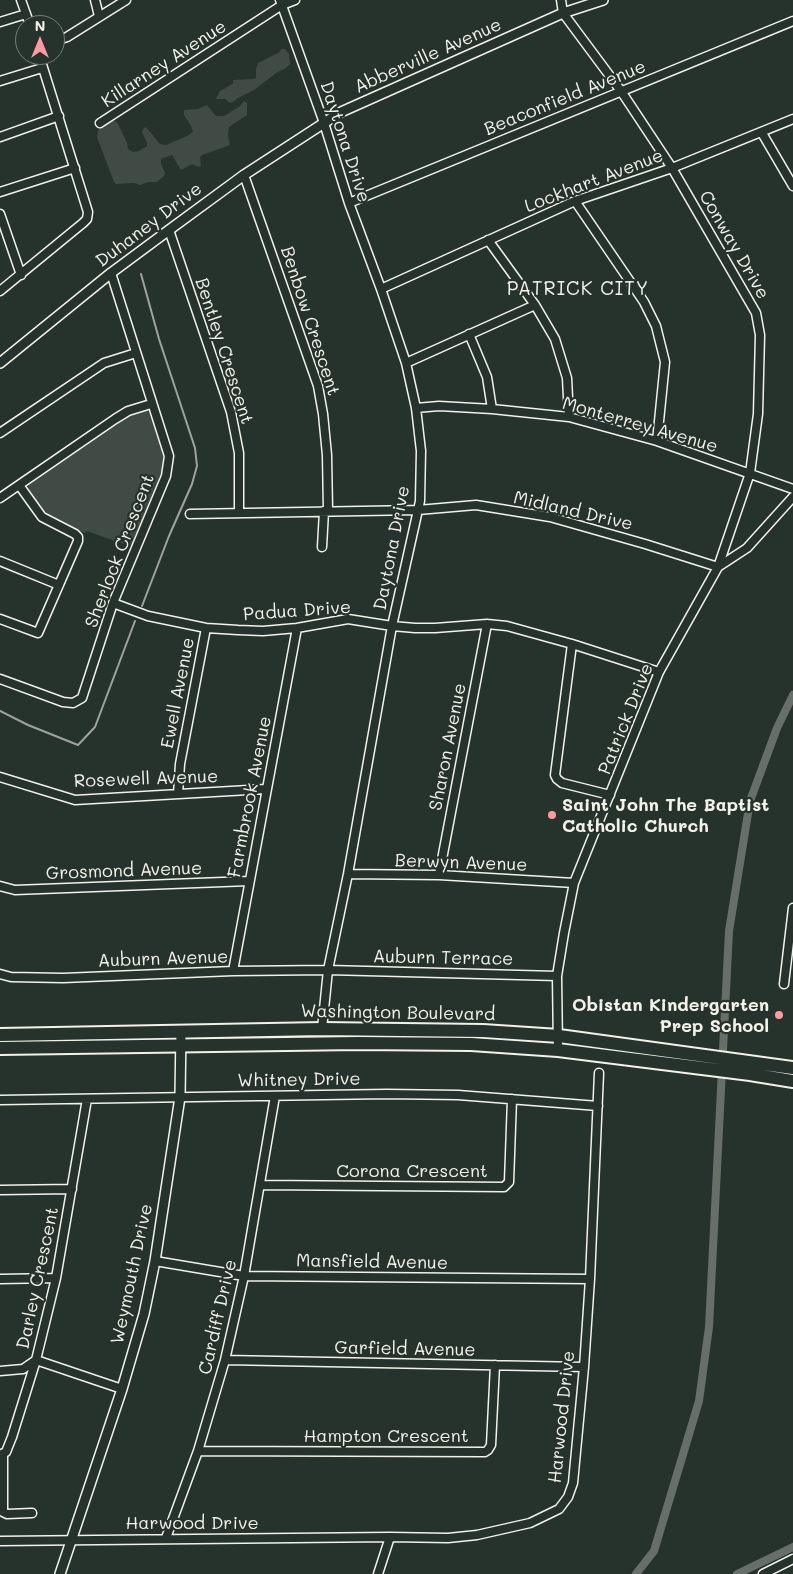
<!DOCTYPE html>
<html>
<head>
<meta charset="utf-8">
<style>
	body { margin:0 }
	#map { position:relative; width:793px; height:1574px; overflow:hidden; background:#26332d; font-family:Mali,sans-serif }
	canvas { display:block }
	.north { position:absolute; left:15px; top:15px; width:50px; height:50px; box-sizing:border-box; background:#26332d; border:1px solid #787f78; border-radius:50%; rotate:0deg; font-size:14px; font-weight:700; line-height:20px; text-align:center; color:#f4f1e8 }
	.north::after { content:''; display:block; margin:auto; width:18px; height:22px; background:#ff9aa2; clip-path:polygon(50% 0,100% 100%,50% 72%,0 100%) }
</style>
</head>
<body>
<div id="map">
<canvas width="793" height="1574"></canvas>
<div class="north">N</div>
</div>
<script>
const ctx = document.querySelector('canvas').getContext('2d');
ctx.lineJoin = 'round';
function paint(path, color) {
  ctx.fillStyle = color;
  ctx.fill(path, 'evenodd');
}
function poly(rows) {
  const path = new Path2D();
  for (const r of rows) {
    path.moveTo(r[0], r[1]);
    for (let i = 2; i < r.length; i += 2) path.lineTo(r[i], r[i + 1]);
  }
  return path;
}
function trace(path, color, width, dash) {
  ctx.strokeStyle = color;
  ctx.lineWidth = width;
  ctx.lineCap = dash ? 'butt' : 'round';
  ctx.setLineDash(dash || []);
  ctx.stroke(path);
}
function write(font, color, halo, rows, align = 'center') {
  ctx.font = font + ' Mali,sans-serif';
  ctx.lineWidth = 4.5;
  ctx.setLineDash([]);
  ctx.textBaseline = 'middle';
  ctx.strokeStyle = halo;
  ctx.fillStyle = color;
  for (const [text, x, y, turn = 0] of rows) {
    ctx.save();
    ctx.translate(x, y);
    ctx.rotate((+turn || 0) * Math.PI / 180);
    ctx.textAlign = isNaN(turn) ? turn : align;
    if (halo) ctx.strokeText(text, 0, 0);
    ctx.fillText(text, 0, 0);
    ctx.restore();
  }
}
paint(poly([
	[282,49,285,49,289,54,290,64,286,68,276,73,254,90,238,98,233,102,230,103,225,99,216,99,220,91,231,85,233,83,233,80,254,79,256,78,256,69,258,63,278,53],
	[244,101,247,103,247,115,229,127,228,136,230,145,202,155,200,157,201,166,198,167,192,164,181,170,172,155,161,159,161,164,165,173,164,176,157,182,148,182,140,185,134,183,116,184,114,182,97,137,98,131,100,128,114,120,118,124,127,143,128,149,133,152,139,151,147,146,147,143,142,132,143,129,146,127,160,144,166,145,187,136,193,132,191,126,184,115,184,110,198,109,207,105,215,115,217,116,224,116,240,106],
	[146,411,149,412,153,417,165,461,163,469,132,547,87,531,85,533,46,516,30,493,28,489,29,482,130,414]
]), '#414b45');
trace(poly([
	[141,274,159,339,195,448,197,466,192,484,169,536,142,606],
	[0,711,28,725,78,745,95,727,135,621]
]), '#9fa39b', 2);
trace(poly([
	[636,1574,654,1551,699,1401,709,1327,729,931,750,801,777,728,793,695],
	[737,1574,793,1547]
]), '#676f68', 8);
const minor = poly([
	[21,0,30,25],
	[95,0,99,16],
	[280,0,324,123,349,203,381,289,406,363,416,408,421,451,420,501,392,626,348,874,328,970,322,1029],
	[561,0,563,13,621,91,672,168,756,313,760,335,758,414,750,473,718,567],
	[0,22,26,14],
	[55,41,67,37,126,0],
	[0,81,42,68],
	[100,123,282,5,295,0],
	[762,133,793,186],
	[0,137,59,116],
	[244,175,318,386,323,414,327,455,328,511],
	[0,192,75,168],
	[575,201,644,302,656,326,665,362,657,441],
	[349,203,793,21],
	[0,214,21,275],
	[169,230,231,412,239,453,239,513],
	[488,240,535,305,555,339,567,378,569,417],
	[381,289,575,201,672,168,793,119],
	[0,291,83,223,87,219,88,212,39,55],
	[469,334,487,377,492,409],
	[406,363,535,305],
	[416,408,439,406,492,409,569,417,657,441,793,489],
	[0,433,104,363,136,353],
	[0,498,115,419,128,411,151,404],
	[190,514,418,510,476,505,550,517,645,544,718,567],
	[322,547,324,511],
	[0,561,59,585],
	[113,603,148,616,206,628,238,630,263,631,297,628,348,619,392,626,415,628,435,628,487,624,507,626,572,644,659,672],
	[0,619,38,633,78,541,78,537,75,534,42,517,19,485],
	[572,644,555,775,557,779,562,783,610,795],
	[0,679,63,702,73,703,82,698,113,603,166,476,169,456,111,273],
	[0,777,75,800,266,789],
	[178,794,180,764,206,628],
	[348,874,439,875,574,883],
	[439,875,487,624],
	[0,886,15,890,249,881],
	[233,971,297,628],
	[0,974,11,977,63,978,233,971,328,970,557,976],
	[784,984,793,908],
	[558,1050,557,976,564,933,574,883,659,672,718,567,747,548,793,497],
	[0,1100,387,1094,458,1095,598,1106],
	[261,1185,504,1187,509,1182,512,1099],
	[0,1190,72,1189],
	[155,1261,244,1276,590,1279],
	[0,1279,56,1278],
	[225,1360,584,1367],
	[0,1371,23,1369,36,1360,122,1389],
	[198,1451,485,1452,488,1450,491,1445,495,1365],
	[0,1455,6,1452,12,1437,36,1360,56,1278,87,1099],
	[3,1455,3,1512,7,1514,32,1513],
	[166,1538,198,1451,225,1360,244,1276,275,1096],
	[0,1541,390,1537,448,1538,477,1535,530,1523,559,1509,568,1497,573,1483,584,1367,590,1279,599,1073],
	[378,1574,390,1537],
	[763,1574,793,1559]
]);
const tertiary = poly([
	[0,363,111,273,169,230,244,175,341,112,563,13,603,0],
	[60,1574,122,1389,144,1314,155,1261,180,1097,181,1031]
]);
const trunk = poly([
	[0,1035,322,1029,483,1031,559,1036,793,1068],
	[0,1048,358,1043,471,1044,558,1050,750,1074,793,1081]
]);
trace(minor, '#f4f1e8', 11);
trace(tertiary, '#f4f1e8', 12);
trace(trunk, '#f4f1e8', 16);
trace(minor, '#26332d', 8);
trace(tertiary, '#26332d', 9);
trace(trunk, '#26332d', 12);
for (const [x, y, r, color] of [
	[552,815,5,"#ff9aa2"],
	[779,1015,5,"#ff9aa2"]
]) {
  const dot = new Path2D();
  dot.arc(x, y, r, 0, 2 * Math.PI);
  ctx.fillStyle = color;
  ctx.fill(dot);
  trace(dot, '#26332d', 2);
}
write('18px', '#f4f1e8', '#26332d', [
	["Abberville Avenue",428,56,-24],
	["Killarney Avenue",164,64,-33],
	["Beaconfield Avenue",565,98,-22],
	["Daytona Drive",345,142,72],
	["Lockhart Avenue",594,181,-21],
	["Duhaney Drive",149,225,-37],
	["Conway Drive",734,245,60],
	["Benbow Crescent",310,321,72],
	["Bentley Crescent",224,351,72],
	["Monterrey Avenue",640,425,16],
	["Midland Drive",573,511,13],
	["Daytona Drive",392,548,-79],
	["Sherlock Crescent",120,551,-69],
	["Padua Drive",297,611,-4],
	["Ewell Avenue",178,693,-79],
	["Patrick Drive",626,719,-68],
	["Sharon Avenue",448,747,-79],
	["Rosewell Avenue",146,779,-2],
	["Farmbrook Avenue",250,797,-79],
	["Berwyn Avenue",461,863,2],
	["Grosmond Avenue",124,871,-2],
	["Auburn Terrace",443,958,1],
	["Auburn Avenue",163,959,-2],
	["Washington Boulevard",398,1013,1],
	["Whitney Drive",299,1080,-1],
	["Corona Crescent",412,1171],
	["Mansfield Avenue",372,1262,1],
	["Weymouth Drive",132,1274,-78],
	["Darley Crescent",38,1278,-78],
	["Cardiff Drive",218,1317,-77],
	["Garfield Avenue",405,1349,1],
	["Harwood Drive",562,1417,-84],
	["Hampton Crescent",386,1436],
	["Harwood Drive",192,1523]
]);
write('bold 18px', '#f4f1e8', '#26332d', [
	["Saint John The Baptist",562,805],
	["Catholic Church",562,826],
	["Obistan Kindergarten",769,1005,"right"],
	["Prep School",769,1026,"right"]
], 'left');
ctx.letterSpacing = '1px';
write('19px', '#f4f1e8', '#26332d', [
	["PATRICK CITY",578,289]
]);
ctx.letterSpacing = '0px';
</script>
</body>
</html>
